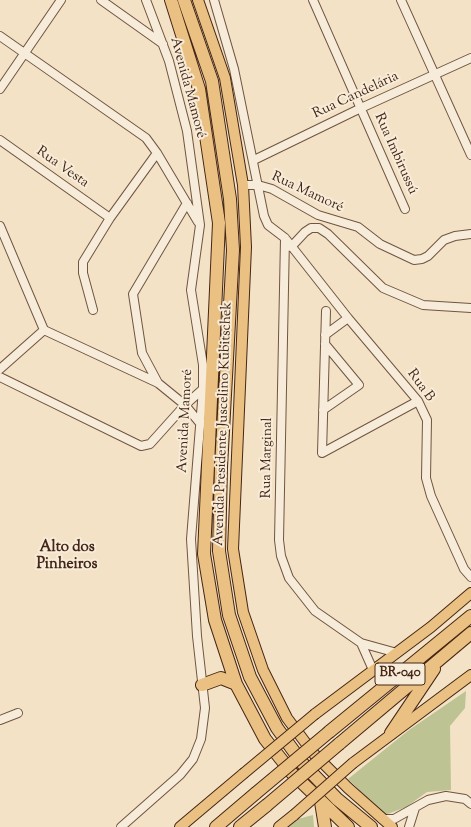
<!DOCTYPE html>
<html>
<head>
<meta charset="utf-8">
<style>
	body { margin:0 }
	canvas { display:block; background:#f3e2c5 }
</style>
</head>
<body>
<canvas width="471" height="827"></canvas>
<script>
const ctx = document.querySelector('canvas').getContext('2d');
ctx.lineJoin = 'round';
function paint(path, color) {
  ctx.fillStyle = color;
  ctx.fill(path, 'evenodd');
}
function poly(rows) {
  const path = new Path2D();
  for (const r of rows) {
    path.moveTo(r[0], r[1]);
    for (let i = 2; i < r.length; i += 2) path.lineTo(r[i], r[i + 1]);
  }
  return path;
}
function trace(path, color, width, dash) {
  ctx.strokeStyle = color;
  ctx.lineWidth = width;
  ctx.lineCap = dash ? 'butt' : 'round';
  ctx.setLineDash(dash || []);
  ctx.stroke(path);
}
function write(font, color, halo, rows, align = 'center') {
  ctx.font = font + ' "Sorts Mill Goudy",serif';
  ctx.lineWidth = 4;
  ctx.setLineDash([]);
  ctx.textBaseline = 'middle';
  ctx.strokeStyle = halo;
  ctx.fillStyle = color;
  for (const [text, x, y, turn = 0] of rows) {
    ctx.save();
    ctx.translate(x, y);
    ctx.rotate((+turn || 0) * Math.PI / 180);
    ctx.textAlign = isNaN(turn) ? turn : align;
    if (halo) ctx.strokeText(text, 0, 0);
    ctx.fillText(text, 0, 0);
    ctx.restore();
  }
}
paint(poly([
	[466,691,465,708,450,726,451,790,427,792,406,807,385,815,348,779,409,730],
	[313,815,314,827,279,827,283,823]
]), '#bdc393');
const minor = poly([
	[101,0,163,44],
	[214,0,234,69,264,216,268,225,285,238,348,318,418,401,427,420,426,478,431,496,464,569,471,577],
	[313,0,405,209],
	[401,0,471,155],
	[0,36,146,138,157,153,198,222],
	[0,89,61,0],
	[0,140,110,218],
	[254,160,361,108,471,58],
	[243,185,258,185,272,189,318,215,358,227,380,244,414,260,422,259,428,256,444,240,455,236,471,234],
	[0,226,44,330,158,383,185,405,199,422],
	[285,238,279,540,281,556,289,578,315,611,361,643,397,653],
	[291,247,305,232,311,228,319,228,328,234,383,288,423,305,471,308],
	[93,310,83,273,83,262,110,218,157,153],
	[326,311,322,453,418,401],
	[325,335,348,318],
	[0,369,44,330],
	[0,377,141,446,150,444,185,405,203,389],
	[158,383,142,353,133,294,187,203],
	[323,410,359,385,325,344],
	[361,643,373,670],
	[0,720,18,713],
	[382,819,394,819,428,800,446,796,465,799,471,804],
	[121,827,180,775,193,759,201,739,205,708,197,636,191,539,203,389,203,365,191,290,200,225,187,131,169,61,146,0],
	[409,827,415,808]
]);
const major = poly([
	[198,0,225,78,243,185,246,247,233,549,243,612,263,670,287,718,314,754,348,788,392,827],
	[315,714,431,627,471,593],
	[353,763,471,675],
	[180,827,243,774],
	[279,827,294,815]
]);
const highway = poly([
	[171,0,199,89,219,223,204,554,215,620,236,684,265,739,292,773,348,827],
	[184,0,212,81,230,199,233,250,221,467,219,551,229,615,250,677,277,728,303,764,337,799,371,827],
	[202,685,221,678,236,684],
	[329,732,471,616],
	[391,733,434,669],
	[339,744,471,633],
	[321,802,325,827],
	[216,827,256,793],
	[240,827,267,805]
]);
trace(minor, '#705542', 10);
trace(major, '#452616', 12);
trace(highway, '#452616', 14);
trace(minor, '#f7ecd9', 8);
trace(major, '#eac182', 10);
trace(highway, '#eac182', 12);
const majorBridge = poly([
	[243,774,315,714],
	[294,815,353,763]
]);
const highwayBridge = poly([
	[256,793,329,732],
	[267,805,339,744]
]);
trace(majorBridge, '#452616', 12, []);
trace(highwayBridge, '#452616', 14, []);
trace(majorBridge, '#eac182', 10);
trace(highwayBridge, '#eac182', 12);
for (const [x, y, w] of [
	[400,674,50]
]) {
  const box = new Path2D();
  box.roundRect(x - w / 2, y - 11, w, 22, 3);
  ctx.fillStyle = '#f7ecd9';
  ctx.fill(box);
  trace(box, '#452616', 1);
}
write('bold 13px', '#452616', null, [
	["BR-040",400,674]
]);
write('14px', '#452616', '#f7ecd9', [
	["Avenida Mamoré",187,88,75],
	["Rua Candelária",356,96,-25],
	["Rua Imbirussú",395,154,66],
	["Rua Vesta",62,168,35],
	["Rua Mamoré",307,193,25],
	["Rua B",420,386,54],
	["Avenida Mamoré",186,421,-87],
	["Avenida Presidente Juscelino Kubitschek",224,424,-88],
	["Rua Marginal",268,458,-89]
]);
write('bold 15px', '#452616', '#f7ecd9', [
	["Alto dos",67,548],
	["Pinheiros",67,565]
]);
</script>
</body>
</html>
